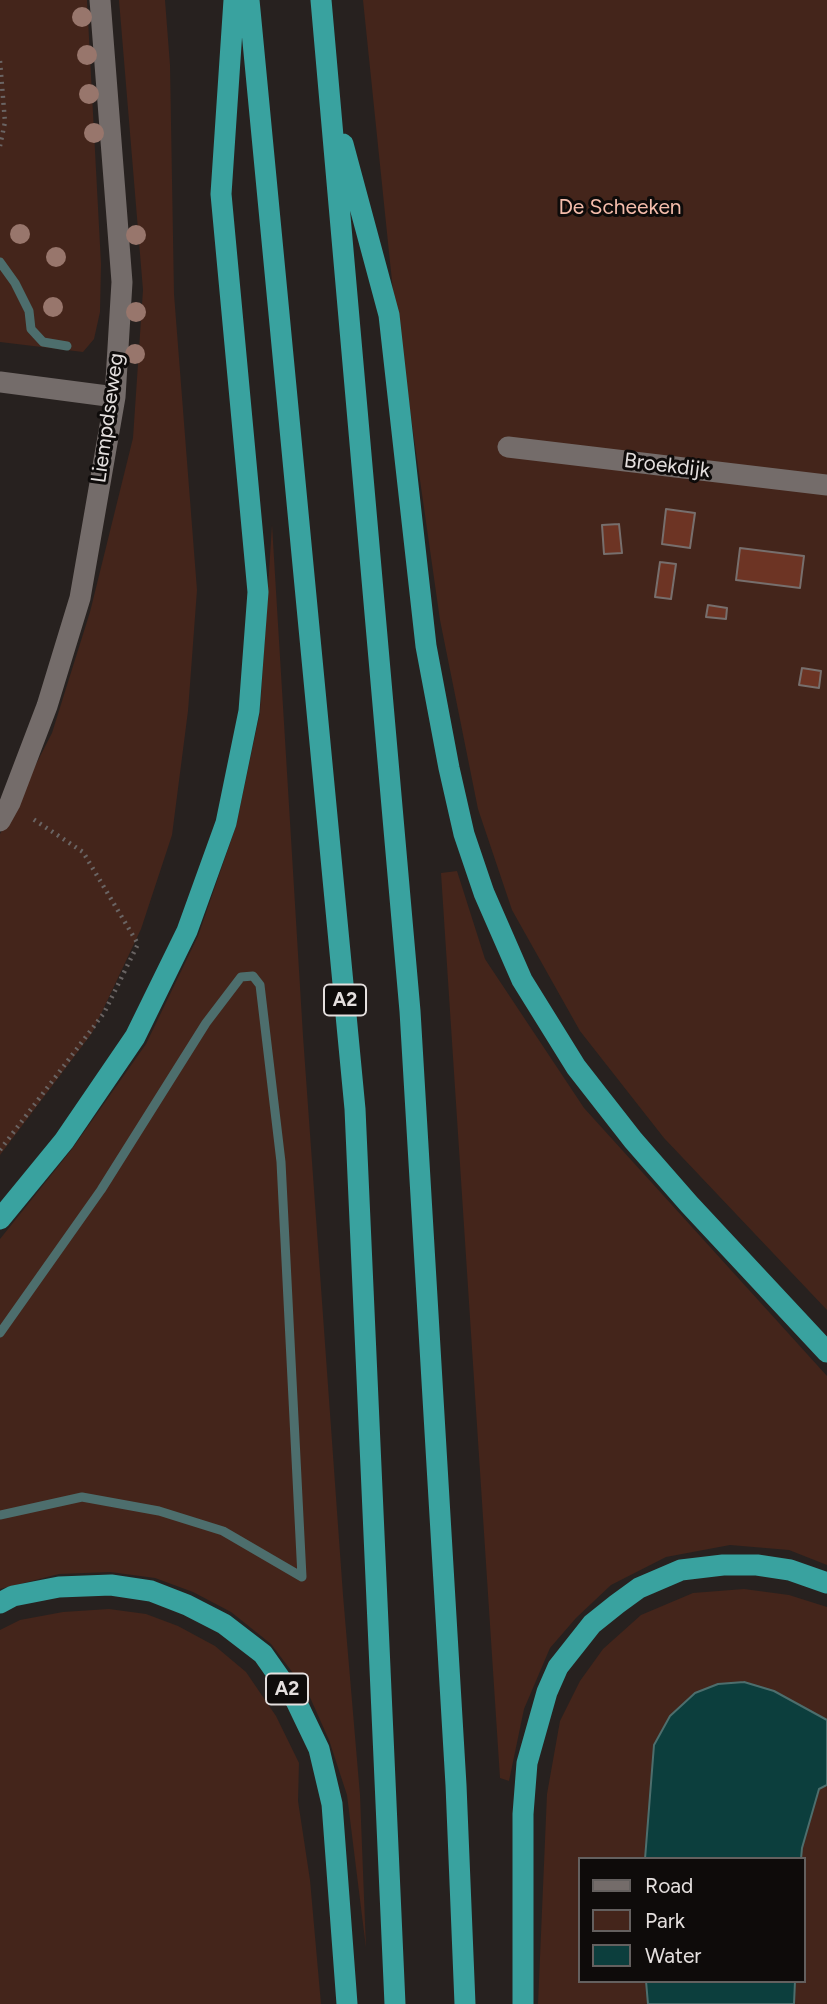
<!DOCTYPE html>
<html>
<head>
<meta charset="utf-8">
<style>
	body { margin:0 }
	#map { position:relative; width:827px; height:2004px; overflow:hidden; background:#27211f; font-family:Figtree,sans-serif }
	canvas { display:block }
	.legend { position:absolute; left:578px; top:1857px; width:228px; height:126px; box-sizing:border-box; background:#0e0b0a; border:2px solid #64605f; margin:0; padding:9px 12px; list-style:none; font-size:21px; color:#e4dfde }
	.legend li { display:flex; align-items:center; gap:14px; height:35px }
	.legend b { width:35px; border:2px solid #64605f }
</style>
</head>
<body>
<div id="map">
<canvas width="827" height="2004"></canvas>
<ul class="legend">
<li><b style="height:9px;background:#746c6a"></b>Road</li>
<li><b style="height:19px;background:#44251b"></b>Park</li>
<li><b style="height:19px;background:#0c3e3d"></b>Water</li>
</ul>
</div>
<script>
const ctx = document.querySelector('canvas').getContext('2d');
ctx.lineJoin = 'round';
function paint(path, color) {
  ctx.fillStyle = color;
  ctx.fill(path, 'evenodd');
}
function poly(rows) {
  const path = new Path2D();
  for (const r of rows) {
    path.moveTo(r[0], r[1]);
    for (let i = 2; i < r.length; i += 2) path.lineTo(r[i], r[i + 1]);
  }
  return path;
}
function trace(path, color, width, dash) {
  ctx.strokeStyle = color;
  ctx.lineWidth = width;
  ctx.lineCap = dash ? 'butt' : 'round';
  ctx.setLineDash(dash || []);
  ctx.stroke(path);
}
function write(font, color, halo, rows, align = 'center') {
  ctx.font = font + ' Figtree,sans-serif';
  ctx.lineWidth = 6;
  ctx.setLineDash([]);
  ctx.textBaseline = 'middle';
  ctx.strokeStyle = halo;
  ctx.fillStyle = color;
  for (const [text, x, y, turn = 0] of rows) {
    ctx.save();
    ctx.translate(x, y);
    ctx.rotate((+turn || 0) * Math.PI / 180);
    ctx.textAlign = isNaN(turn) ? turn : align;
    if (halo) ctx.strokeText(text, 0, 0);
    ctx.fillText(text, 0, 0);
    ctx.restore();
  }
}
paint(poly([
	[0,0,87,0,101,264,100,312,94,339,83,352,0,342],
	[119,0,165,0,170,65,174,294,197,590,188,711,172,835,141,929,92,1033,0,1155,0,834,52,733,90,612,133,438,143,290],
	[363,0,827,0,827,1310,664,1138,580,1031,512,910,478,809,440,620,393,291],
	[272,525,303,1036,343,1595,360,1795,366,1948,347,1795,329,1740,308,1693,271,1644,231,1612,193,1592,155,1578,110,1572,59,1574,0,1589,0,1239,72,1149,146,1044,198,936,236,826,260,712],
	[457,871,485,959,584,1108,827,1376,827,1565,789,1550,730,1545,666,1557,611,1585,576,1618,550,1648,524,1709,509,1781,500,1778,441,873],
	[744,1589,789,1595,827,1607,827,1720,774,1691,654,1745,645,1859,580,1859,580,1981,646,1981,648,2004,538,2004,547,1794,560,1721,580,1681,603,1649,641,1615,693,1593],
	[109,1609,146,1614,178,1626,215,1646,246,1672,276,1716,299,1763,298,1801,310,1880,321,2004,0,2004,0,1630,20,1620,63,1612],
	[827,1785,827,2004,794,2004,795,1981,804,1981,804,1859,801,1859,802,1848,819,1789]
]), '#44251b');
const water = poly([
	[744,1682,774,1691,827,1720,827,1785,819,1789,802,1848,801,1859,645,1859,654,1745,670,1716,695,1693,718,1684,744,1682],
	[646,1981,795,1981,794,2004,648,2004,646,1981]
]);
paint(water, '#0c3e3d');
trace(water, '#4d6e6d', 2);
trace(poly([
	[0,262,15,283,29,311,31,329,43,342,67,346],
	[0,1333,101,1190,206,1023,241,977,253,976,260,985,281,1162,302,1577,223,1531,159,1511,82,1497,0,1515]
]), '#4d6e6d', 9);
const building = poly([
	[666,509,695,513,690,548,662,544,666,509],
	[619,524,622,553,604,554,602,525,619,524],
	[740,548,804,556,800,588,736,580,740,548],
	[660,562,676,564,671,599,655,597,660,562],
	[708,605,727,608,726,619,706,617,708,605],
	[802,668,821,671,819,688,799,685,802,668]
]);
paint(building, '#6d3424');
trace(building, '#776f6d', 2);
trace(poly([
	[0,61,5,122,0,146],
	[0,1150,104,1013,138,944,83,852,30,817]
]), '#6a6463', 4.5, [2, 5]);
trace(poly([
	[0,382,115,397],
	[508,447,827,485],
	[0,821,10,803,47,706,80,598,115,397,122,282,100,0]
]), '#746c6a', 21);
trace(poly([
	[249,0,355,1109,395,2004],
	[321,0,410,1011,456,1785,465,2004],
	[343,144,389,315,426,646,449,768,464,834,484,893,522,980,576,1067,633,1140,689,1204,827,1352],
	[0,1219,64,1141,135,1037,187,931,226,823,249,711,258,592,221,194,234,0],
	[0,1603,13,1596,59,1587,111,1585,151,1591,187,1605,224,1624,263,1654,296,1701,319,1749,332,1804,347,2004],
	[523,2004,523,1814,527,1763,547,1692,558,1667,592,1624,617,1604,639,1588,681,1570,723,1565,757,1565,790,1570,827,1583]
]), '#39a29f', 21);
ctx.fillStyle = '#98766c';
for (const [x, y] of [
	[82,17],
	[87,55],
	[89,94],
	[94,133],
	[20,234],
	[136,235],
	[56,257],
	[53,307],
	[136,312],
	[135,354]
]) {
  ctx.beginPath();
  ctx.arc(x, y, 10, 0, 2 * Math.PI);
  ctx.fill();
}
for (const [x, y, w] of [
	[345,1000,42],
	[287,1689,42]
]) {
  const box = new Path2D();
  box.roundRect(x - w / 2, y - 15.5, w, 31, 5);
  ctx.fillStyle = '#0e0b0a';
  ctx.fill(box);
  trace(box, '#e4dfde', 2);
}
write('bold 19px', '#e4dfde', null, [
	["A2",345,1000],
	["A2",287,1689]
]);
write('21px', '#f4bcab', '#0e0b0a', [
	["De Scheeken",620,208]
]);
write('21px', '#e4dfde', '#0e0b0a', [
	["Liempdseweg",108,418,-82],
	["Broekdijk",667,466,7]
]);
</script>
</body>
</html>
